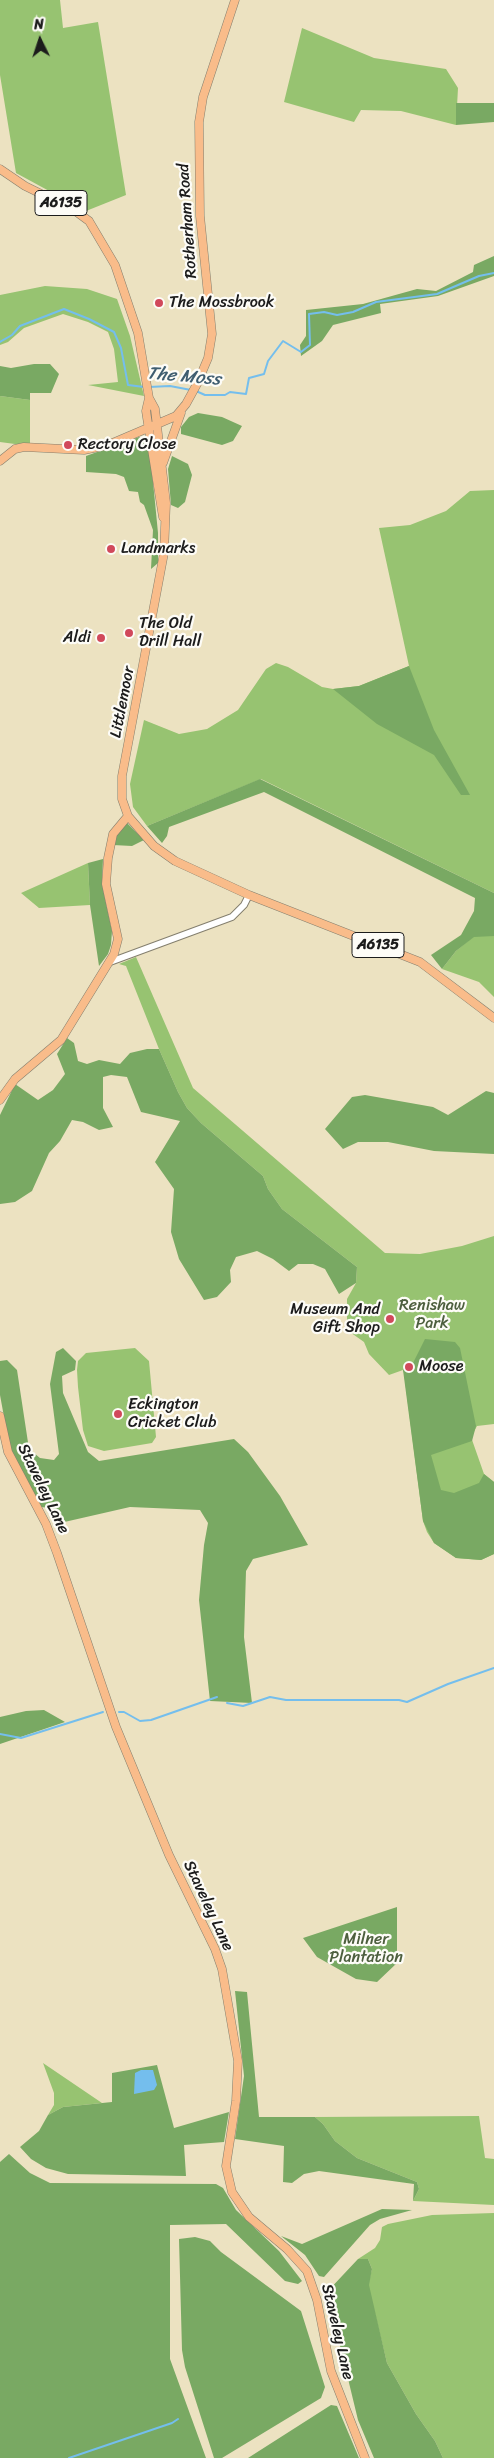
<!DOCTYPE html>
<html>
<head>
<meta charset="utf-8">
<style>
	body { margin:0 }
	#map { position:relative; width:494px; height:2458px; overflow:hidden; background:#ece2c1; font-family:Sriracha,sans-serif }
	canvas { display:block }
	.north { position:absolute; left:15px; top:15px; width:50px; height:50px; -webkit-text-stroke:4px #fdfcf7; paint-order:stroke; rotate:356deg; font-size:14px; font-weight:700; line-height:20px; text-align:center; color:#1c1c1c }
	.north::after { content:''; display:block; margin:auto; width:18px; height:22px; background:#1c1c1c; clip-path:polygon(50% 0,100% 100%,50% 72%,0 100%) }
</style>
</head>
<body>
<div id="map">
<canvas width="494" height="2458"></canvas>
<div class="north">N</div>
</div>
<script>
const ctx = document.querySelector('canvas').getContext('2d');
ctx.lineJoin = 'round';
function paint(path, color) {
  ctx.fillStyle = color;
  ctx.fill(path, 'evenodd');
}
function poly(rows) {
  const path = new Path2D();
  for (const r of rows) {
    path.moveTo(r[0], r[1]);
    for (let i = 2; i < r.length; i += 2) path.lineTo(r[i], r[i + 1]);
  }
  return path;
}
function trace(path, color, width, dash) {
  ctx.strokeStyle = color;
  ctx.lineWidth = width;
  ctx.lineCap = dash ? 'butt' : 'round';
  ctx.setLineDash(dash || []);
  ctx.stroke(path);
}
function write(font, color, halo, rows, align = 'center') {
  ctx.font = font + ' Sriracha,sans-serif';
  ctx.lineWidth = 4.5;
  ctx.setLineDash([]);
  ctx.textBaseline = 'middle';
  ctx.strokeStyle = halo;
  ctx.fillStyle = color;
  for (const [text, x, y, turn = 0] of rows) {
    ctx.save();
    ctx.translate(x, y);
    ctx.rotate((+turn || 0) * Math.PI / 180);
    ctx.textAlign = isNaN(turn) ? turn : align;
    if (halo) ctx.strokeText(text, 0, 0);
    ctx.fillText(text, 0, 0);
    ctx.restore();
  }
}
paint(poly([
	[0,0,60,0,63,28,98,22,126,195,86,211,16,173,0,75],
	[302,28,374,58,446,69,458,88,456,125,401,111,361,110,354,122,284,102],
	[45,286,87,289,117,299,130,336,144,396,88,385,118,382,114,349,108,332,88,322,63,314,24,328,8,342,0,345,0,295],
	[0,396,30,400,30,446,0,442],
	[494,490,494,893,261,779,147,826,133,807,130,784,144,720,179,734,207,729,238,710,266,669,276,663,288,667,322,687,333,689,359,686,409,666,379,528,410,525,446,511,470,491],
	[88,863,90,905,39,908,21,893],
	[474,936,494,936,494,997,479,982,442,969,456,951],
	[136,957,193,1088,385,1253,420,1254,462,1246,494,1236,494,1424,477,1426,471,1437,484,1474,494,1482,494,1554,481,1560,456,1558,434,1543,427,1532,423,1521,404,1373,403,1370,389,1375,369,1354,364,1342,347,1330,347,1299,356,1283,357,1267,282,1209,268,1189,263,1176,201,1123,187,1108,178,1092,159,1049,126,966,119,964],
	[135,1348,149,1361,156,1437,152,1443,104,1451,88,1446,83,1430,78,1387,77,1370,78,1361,86,1353],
	[43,2063,102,2103,63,2107,48,2115,54,2105,54,2093],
	[479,2116,485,2158,494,2159,494,2205,413,2201,419,2189,417,2182,357,2158,335,2141,323,2124,315,2117],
	[494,2213,494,2458,443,2458,435,2441,416,2414,387,2363,368,2285,372,2269,368,2259,358,2259,375,2248,380,2240,382,2227,388,2224,432,2215]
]), '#97c371');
paint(poly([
	[456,103,494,103,494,122,456,125],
	[494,256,494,276,438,296,380,304,381,313,333,325,322,341,301,356,300,345,306,336,306,310,363,304,417,289,436,291,473,272,474,265],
	[34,364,50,364,59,374,51,393,30,393,30,400,0,396,0,366,11,368],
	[198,413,222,417,242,426,233,441,222,445,181,434,181,427,189,417],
	[139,437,149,441,158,533,158,563,151,569,153,530,144,505,140,502,138,492,129,491,124,477,116,474,86,472,86,456],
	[172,456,188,464,192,475,185,502,178,508,171,505,168,469],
	[409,666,434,730,470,795,461,795,434,755,377,724,333,689,359,686],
	[260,779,494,893,494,936,474,937,456,951,442,969,431,955,461,935,474,911,475,898,264,792,169,827,167,836,162,843,147,826],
	[127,823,144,840,132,846,113,845,117,834],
	[103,859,102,884,112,931,111,945,108,954,99,966,90,905,88,863],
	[67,1038,74,1043,78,1061,87,1064,99,1060,120,1064,130,1053,147,1049,159,1049,178,1092,187,1108,201,1123,263,1176,268,1189,282,1209,357,1267,356,1283,339,1294,325,1269,313,1264,298,1264,289,1271,273,1259,257,1251,236,1257,230,1270,231,1282,217,1297,204,1300,179,1259,171,1232,174,1189,155,1162,180,1121,141,1112,127,1077,111,1075,103,1077,103,1108,113,1127,99,1130,83,1122,72,1120,60,1141,49,1153,32,1191,15,1202,0,1204,0,1115,15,1084,38,1100,53,1090,65,1074,57,1054],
	[486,1091,494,1093,494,1154,434,1151,388,1142,358,1142,343,1149,325,1129,352,1097,365,1095,433,1107,448,1115],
	[425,1339,455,1342,460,1348,476,1426,472,1441,431,1455,441,1490,454,1493,479,1483,484,1474,494,1482,494,1554,481,1560,456,1558,434,1543,423,1521,403,1370,413,1363],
	[63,1348,76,1361,75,1370,62,1376,63,1393,88,1452,99,1461,234,1439,248,1452,280,1496,308,1545,253,1559,246,1571,244,1637,252,1703,210,1701,199,1600,204,1545,208,1523,200,1510,130,1507,60,1523,52,1508,40,1507,16,1465,9,1444,0,1395,0,1361,7,1360,17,1370,29,1449,40,1458,54,1460,59,1454,50,1384,56,1352],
	[44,1710,65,1722,0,1744,0,1717,26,1711],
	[397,1907,397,1963,377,1982,356,1979,317,1957,303,1938],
	[235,1991,247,1992,259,2117,315,2117,323,2124,335,2141,357,2158,417,2182,419,2189,413,2201,414,2184,319,2171,304,2174,292,2183,283,2182,284,2146,235,2139,244,2076],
	[157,2065,174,2128,229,2112,224,2142,184,2145,186,2176,68,2174,46,2168,31,2159,20,2147,39,2131,48,2115,63,2107,112,2102,112,2073],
	[9,2154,30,2173,50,2183,216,2184,223,2188,236,2210,279,2251,302,2281,298,2284,285,2281,226,2224,170,2225,170,2359,206,2458,0,2458,0,2162],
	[382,2209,412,2210,380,2219,370,2225,324,2277,319,2276,305,2255,281,2236,302,2244],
	[195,2237,210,2241,221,2252,301,2311,325,2387,321,2398,222,2458,214,2458,185,2367,182,2350,179,2239],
	[358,2259,368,2259,372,2269,369,2285,387,2363,416,2414,435,2441,443,2458,374,2458,358,2420,327,2292],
	[331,2405,337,2406,359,2458,248,2458]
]), '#79a963');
paint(poly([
	[141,2070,153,2070,157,2085,154,2090,134,2094,135,2073]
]), '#74beed');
trace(poly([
	[0,342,12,335,20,326,64,309,89,319,114,332,121,348,128,385,144,387],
	[149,387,170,386,191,390],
	[196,391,205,395,225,395,230,392,246,394,249,378,264,374,268,361,283,341,301,352,310,345,309,314,324,312,337,315,353,312,376,302,437,294,479,276,494,273],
	[227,1703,243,1706,270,1697,286,1700,399,1700,407,1702,448,1684,494,1668],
	[119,1712,124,1712,140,1721,151,1720,217,1697],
	[0,1734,21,1738,103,1712],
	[69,2458,172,2423,178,2419]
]), '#74beed', 2);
const minor = poly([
	[110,962,232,917,244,905,249,895]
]);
const major = poly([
	[0,169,25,186,74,210,89,221,115,265,138,333,149,398,146,411,151,443,163,517],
	[149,398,155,409,166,503,164,553,122,776,122,799,128,816,154,846,175,861,249,895,420,962,494,1018],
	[0,461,15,449,24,447,84,450,108,445,176,416,186,404,197,384,208,358,212,334,200,216,199,122,203,97,235,0],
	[163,463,181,413],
	[0,1100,15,1079,61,1040,114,954,118,939,106,884,108,858,113,834,128,816],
	[0,1416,8,1452,46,1524,57,1553,116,1727,169,1855,215,1949,222,1969,238,2061,236,2101,226,2166,232,2192,249,2217,287,2249,307,2271,317,2300,331,2371,365,2458]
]);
trace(minor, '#847f6e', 8);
trace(major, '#847f6e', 9);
trace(minor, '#fff', 6);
trace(major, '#f9bc8a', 8);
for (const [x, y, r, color] of [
	[159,303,5,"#d1495b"],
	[68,445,5,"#d1495b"],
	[111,549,5,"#d1495b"],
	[129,633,5,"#d1495b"],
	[101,638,5,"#d1495b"],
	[390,1319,5,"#d1495b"],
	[409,1367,5,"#d1495b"],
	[118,1414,5,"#d1495b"]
]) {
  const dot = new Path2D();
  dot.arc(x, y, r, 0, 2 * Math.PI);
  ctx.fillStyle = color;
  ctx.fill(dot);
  trace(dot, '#fdfcf7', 2);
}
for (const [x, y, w] of [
	[61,203,52],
	[378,945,52]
]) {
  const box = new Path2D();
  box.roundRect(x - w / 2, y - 12.5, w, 25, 4);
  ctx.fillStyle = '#fdfcf7';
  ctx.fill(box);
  trace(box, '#1c1c1c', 1);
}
write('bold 15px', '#1c1c1c', null, [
	["A6135",61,203],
	["A6135",378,945]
]);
write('16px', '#1c1c1c', '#fdfcf7', [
	["Rotherham Road",188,221,-94],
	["Littlemoor",123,702,-79],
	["Staveley Lane",43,1489,64],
	["Staveley Lane",208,1906,65],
	["Staveley Lane",337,2332,77]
]);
write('16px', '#1c1c1c', '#fdfcf7', [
	["The Mossbrook",169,303],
	["Rectory Close",78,445],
	["Landmarks",121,549],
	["The Old",139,624],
	["Drill Hall",139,642],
	["Aldi",91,638,"right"],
	["Museum And",380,1310,"right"],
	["Gift Shop",380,1328,"right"],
	["Moose",419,1367],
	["Eckington",128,1405],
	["Cricket Club",128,1423]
], 'left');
write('16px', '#4d5f3e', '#fdfcf7', [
	["Renishaw",432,1306],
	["Park",432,1324],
	["Milner",366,1940],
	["Plantation",366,1958]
]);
write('italic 18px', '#3f5d70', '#fdfcf7', [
	["The Moss",184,377,5]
]);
</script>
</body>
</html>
